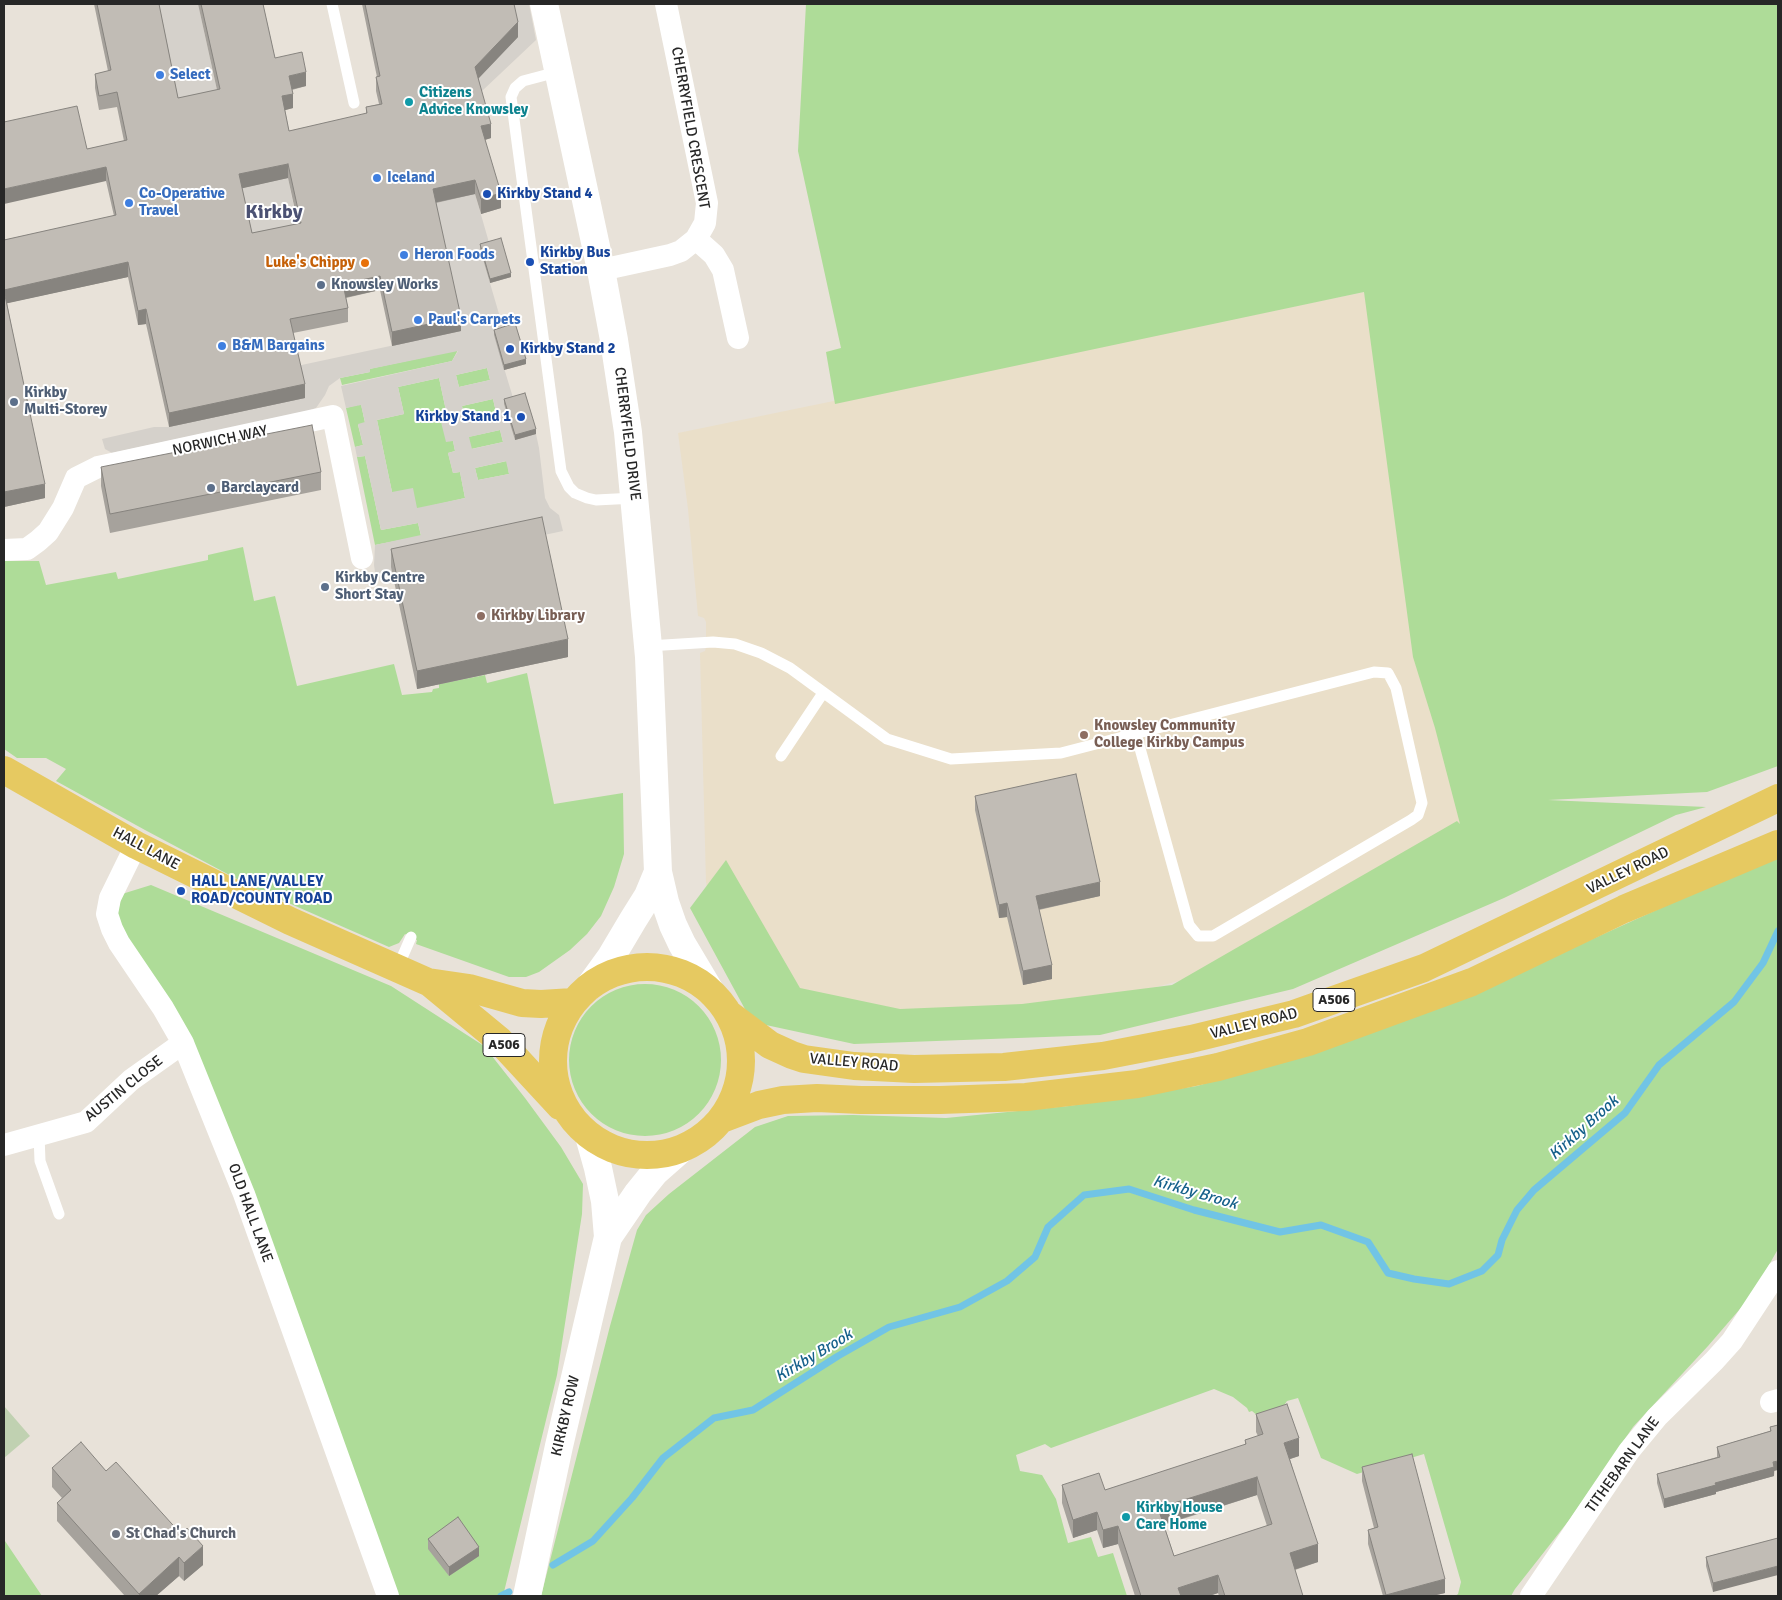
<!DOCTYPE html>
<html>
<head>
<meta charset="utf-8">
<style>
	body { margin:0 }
	#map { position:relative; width:1782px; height:1600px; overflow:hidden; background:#e8e2d9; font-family:Signika,sans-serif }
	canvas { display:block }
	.frame { position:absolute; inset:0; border:5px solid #272727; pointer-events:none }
</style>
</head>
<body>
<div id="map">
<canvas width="1782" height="1600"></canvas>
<div class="frame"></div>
</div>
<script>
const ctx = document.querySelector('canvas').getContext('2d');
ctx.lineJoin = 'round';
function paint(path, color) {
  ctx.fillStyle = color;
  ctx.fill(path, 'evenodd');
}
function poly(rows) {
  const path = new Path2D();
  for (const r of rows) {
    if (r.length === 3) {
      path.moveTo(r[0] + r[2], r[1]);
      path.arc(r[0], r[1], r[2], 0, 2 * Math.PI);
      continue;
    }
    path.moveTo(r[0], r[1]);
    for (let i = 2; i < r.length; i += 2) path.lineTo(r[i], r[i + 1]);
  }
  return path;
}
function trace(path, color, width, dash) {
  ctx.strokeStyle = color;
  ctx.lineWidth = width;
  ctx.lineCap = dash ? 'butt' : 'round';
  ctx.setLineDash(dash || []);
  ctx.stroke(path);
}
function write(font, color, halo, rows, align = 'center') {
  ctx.font = font + ' Signika,sans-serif';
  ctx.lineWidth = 4;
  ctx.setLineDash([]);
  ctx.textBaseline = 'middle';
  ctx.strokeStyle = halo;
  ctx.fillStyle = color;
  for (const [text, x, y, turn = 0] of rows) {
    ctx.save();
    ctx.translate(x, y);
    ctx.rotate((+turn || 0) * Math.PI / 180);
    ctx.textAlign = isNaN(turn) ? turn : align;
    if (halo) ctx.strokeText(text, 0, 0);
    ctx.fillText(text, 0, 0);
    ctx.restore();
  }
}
paint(poly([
	[1364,292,1485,816,1239,965,1160,986,1103,998,1005,1013,805,1010,708,894,706,882,700,653,705,651,706,647,706,622,704,618,698,616,688,509,678,433]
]), '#eadfc9');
paint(poly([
	[806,4,1778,4,1778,766,1707,792,1548,800,1706,807,1676,815,1504,898,1293,989,1100,1035,854,1044,752,1022,690,908,726,860,800,988,900,1009,1022,1004,1172,985,1457,821,1460,824,1435,728,1413,657,1364,292,835,404,826,352,841,348,798,151],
	[458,350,452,361,342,385,340,378,370,372,369,369],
	[487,368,490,380,459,387,456,375],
	[439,378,448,420,442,421,453,441,455,451,448,453,453,473,460,472,465,498,417,509,392,492,377,420,404,414,398,387],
	[493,399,496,412,465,419,462,406],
	[361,404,365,423,358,425,363,445,355,447,346,408],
	[500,430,503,442,471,449,468,437],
	[365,456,381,530,418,523,421,536,375,545,357,457],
	[507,461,509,474,478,480,475,468],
	[243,547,254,601,275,596,297,686,394,664,402,695,432,692,433,689,439,688,439,684,485,675,487,683,527,673,554,804,623,793,624,854,614,887,601,916,587,934,570,950,539,972,526,977,509,977,416,944,417,940,405,934,399,943,389,947,252,887,145,830,56,781,66,769,46,758,17,758,4,749,4,561,39,561,46,585,116,572,118,579,208,560,208,555],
	[1778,855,1778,1249,1752,1295,1708,1346,1633,1427,1570,1519,1515,1589,1511,1596,1455,1596,1458,1594,1461,1582,1424,1454,1357,1474,1321,1458,1298,1398,1287,1401,1279,1413,1259,1417,1252,1411,1249,1412,1247,1408,1233,1397,1214,1389,1051,1448,1045,1444,1016,1455,1020,1471,1042,1475,1056,1499,1068,1543,1091,1537,1098,1557,1113,1553,1127,1596,541,1596,610,1326,637,1230,646,1215,669,1194,755,1127,788,1116,853,1115,946,1118,1069,1106,1197,1086,1298,1056,1482,989],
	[151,885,391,986,484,1046,525,1098,561,1147,583,1184,582,1214,557,1375,503,1596,396,1596,189,1039,116,920,122,894],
	[645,1060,76],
	[4,1540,5,1541,42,1596,4,1596]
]), '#aedc98');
paint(poly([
	[4,1406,30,1436,4,1458]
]), '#c0d1b1');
paint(poly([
	[156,4,198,4,220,104,230,190,288,178,299,232,449,143,511,4,529,4,536,40,482,91,480,98,471,180,490,246,480,249,504,331,494,335,514,401,504,404,515,440,536,434,539,448,545,498,550,508,559,515,563,531,392,567,393,575,376,579,374,565,375,545,421,535,418,523,381,530,365,456,357,457,355,447,363,445,358,424,365,422,361,405,346,408,341,386,452,361,458,351,370,369,370,372,340,378,329,386,325,395,316,408,304,412,112,453,105,449,102,439,154,427,169,427,297,366,460,331,434,209,198,259,178,113],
	[487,368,490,380,459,387,456,375],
	[439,378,448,420,441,422,446,442,453,441,455,451,448,453,453,473,460,472,465,498,417,508,413,488,392,492,377,420,404,414,398,387],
	[493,399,496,412,465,418,462,406],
	[500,430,503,442,472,449,469,437],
	[506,461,509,474,478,480,475,468]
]), '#d5d1cb');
trace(poly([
	[553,1565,593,1541,632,1498,663,1458,714,1418,753,1410,838,1356,889,1327,960,1307,1007,1281,1035,1257,1048,1227,1084,1195,1129,1189,1194,1210,1280,1232,1321,1225,1368,1242,1388,1273,1414,1279,1449,1284,1482,1271,1498,1255,1502,1240,1517,1210,1534,1190,1625,1113,1659,1065,1734,1002,1763,963,1778,931],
	[501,1596,509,1592]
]), '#71c4e5', 7);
trace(poly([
	[332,4,354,103],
	[557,72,523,81,515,88,511,97,561,471,569,487,575,493,587,498,596,500,635,498],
	[648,646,713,642,735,644,761,653,790,668,887,739,951,759,1061,753,1374,672,1388,673,1396,688,1422,803,1418,815,1411,820,1213,936,1198,936,1189,925,1136,734],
	[781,756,823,693],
	[397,969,411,937],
	[39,1135,40,1161,59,1214]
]), '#fff', 11);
trace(poly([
	[696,239,714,255,723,270,738,338],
	[601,270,670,255,681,251,696,239,705,223,707,203,666,4],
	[4,550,27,549,38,541,48,532,63,508,76,478,98,467,333,416,362,558],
	[136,845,110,898,107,914,112,929,119,943,163,1008,183,1043,244,1194,388,1596],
	[4,1145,86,1122,131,1080,183,1043],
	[1771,1402,1778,1400],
	[1531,1596,1629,1451,1657,1417,1714,1361,1732,1341,1778,1271]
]), '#fff', 22);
trace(poly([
	[544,4,601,270,614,340,628,432,649,657,658,872,665,902,673,925,682,944,710,991],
	[590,986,611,957,633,920,648,896,658,872],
	[608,1237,638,1193,655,1172,680,1150],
	[527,1596,559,1446,608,1237,605,1201,598,1168,589,1136]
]), '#fff', 28);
trace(poly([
	[4,770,136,845,290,921,428,982,469,988,522,1003,541,1004,573,1002],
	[647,1061,94],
	[430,983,499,1040,560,1106],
	[730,1015,770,1045,792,1055,804,1059,854,1066,914,1069,1004,1067,1103,1056,1191,1039,1294,1014,1424,968,1778,798],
	[722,1119,759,1105,783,1100,817,1098,861,1100,940,1100,1026,1097,1137,1084,1218,1067,1308,1042,1472,982,1624,909,1778,844]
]), '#e6c961', 28);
paint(poly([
	[94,4,159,4,178,98,217,90,198,4,263,4,275,58,306,86,292,90,293,108,285,110,289,131,366,114,366,107,379,104,376,91,376,77,377,77,362,4,514,4,518,37,478,79,491,138,485,140,501,208,481,214,475,194,436,203,461,331,392,346,380,290,346,298,348,308,348,322,293,333,305,398,169,427,146,324,138,325,128,277,7,303,45,498,4,507,4,240,114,216,106,181,87,149,124,141,117,107,99,110,95,88,95,74,108,71],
	[288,178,298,224,252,233,242,188],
	[480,244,511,277,490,283,480,249],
	[494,330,526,364,504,370,494,335],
	[504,399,536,434,515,440,504,404],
	[101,467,321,472,321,490,110,533,101,486],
	[391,549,568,657,417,689,391,567],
	[975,796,1100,896,1039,910,1052,979,1023,985,1007,917,999,918,975,810],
	[1256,1414,1299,1456,1290,1459,1318,1562,1295,1570,1303,1596,1219,1596,1218,1593,1209,1596,1135,1596,1118,1544,1103,1548,1097,1530,1073,1538,1062,1503,1062,1485,1105,1490,1245,1445,1245,1440,1258,1436,1256,1432],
	[1257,1495,1267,1526,1174,1556,1164,1525],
	[1778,1425,1774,1476,1716,1492,1716,1494,1664,1508,1657,1483,1657,1474,1717,1457,1717,1447,1770,1431,1770,1427],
	[1362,1467,1445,1593,1432,1596,1383,1596,1368,1544,1368,1530,1374,1528,1362,1481],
	[52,1468,106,1471,203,1565,184,1581,179,1576,156,1596,125,1596,57,1521,57,1503,62,1498,52,1487],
	[1778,1538,1713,1592,1706,1566,1706,1557],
	[428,1539,479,1556,449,1576,428,1549]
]), '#a6a29c');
paint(poly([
	[518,22,518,37,475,82,475,67],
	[306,72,306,86,289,90,289,76],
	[293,94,293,108,282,111,282,96],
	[491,124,491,138,481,141,481,126],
	[288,164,288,178,239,189,239,174],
	[106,167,106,181,4,204,4,189],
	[475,180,475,194,433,203,433,189],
	[501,193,501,208,481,214,481,199],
	[128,262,128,277,4,304,4,290],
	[511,273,511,277,490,283,490,279],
	[380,276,380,290,343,298,343,284],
	[146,309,146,324,138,325,138,311],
	[461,317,461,331,392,346,392,332],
	[526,359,526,364,504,370,504,365],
	[305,384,305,398,169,427,169,413],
	[536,429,536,434,515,440,515,435],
	[45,484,45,498,4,507,4,492],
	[568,639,568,657,417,689,417,671],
	[1100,882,1100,896,1036,910,1036,896],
	[1007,903,1007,917,999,918,999,905],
	[1052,965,1052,979,1023,985,1023,971],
	[1299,1438,1299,1456,1284,1461,1284,1443],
	[1778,1461,1778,1470,1774,1471,1774,1476,1716,1492,1716,1494,1664,1508,1664,1499,1715,1483],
	[1257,1477,1257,1495,1158,1526,1158,1508],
	[1097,1512,1097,1530,1073,1538,1073,1520],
	[1118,1526,1118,1544,1103,1548,1103,1530],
	[1318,1544,1318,1562,1290,1571,1290,1553],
	[203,1546,203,1565,184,1581,184,1563],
	[479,1547,479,1556,449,1576,449,1567],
	[179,1557,179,1576,156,1596,139,1596,139,1594],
	[1778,1566,1778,1575,1713,1592,1713,1583],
	[1218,1575,1218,1593,1209,1596,1178,1596,1178,1588],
	[1445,1579,1445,1593,1432,1596,1386,1596,1386,1595]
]), '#87847f');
const building = poly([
	[97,4,159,4,178,98,220,89,201,4,263,4,275,58,302,52,306,72,289,76,293,94,282,96,289,131,367,113,366,107,382,104,376,77,380,76,365,4,514,4,518,22,475,67,491,124,481,126,501,193,481,199,475,180,433,189,461,317,392,332,380,276,343,284,348,308,290,319,305,384,169,413,146,309,138,311,128,262,4,290,4,240,116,215,106,167,4,189,4,122,77,106,87,149,127,140,117,92,99,96,95,74,111,70,97,4],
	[288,164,301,223,252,233,239,174,288,164],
	[501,238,511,273,490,279,480,244,501,238],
	[4,291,45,484,4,492,4,291],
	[515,323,526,359,504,365,494,330,515,323],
	[525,393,536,429,515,435,504,399,525,393],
	[312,425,321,472,110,514,101,467,312,425],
	[542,517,568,639,417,671,391,549,542,517],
	[1076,774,1100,882,1036,896,1052,965,1023,971,1007,903,999,905,975,796,1076,774],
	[1287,1404,1299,1438,1284,1443,1318,1544,1290,1553,1303,1596,1225,1596,1218,1575,1178,1588,1181,1596,1141,1596,1118,1526,1103,1530,1097,1512,1073,1520,1062,1485,1099,1473,1105,1490,1246,1444,1245,1440,1263,1434,1256,1414,1287,1404],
	[1257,1477,1272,1524,1174,1556,1158,1508,1257,1477],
	[1778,1425,1778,1461,1773,1462,1774,1467,1715,1483,1716,1485,1664,1499,1657,1474,1720,1457,1717,1447,1771,1431,1770,1427,1778,1425],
	[81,1442,106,1471,116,1462,181,1534,187,1528,203,1546,184,1563,179,1557,139,1594,57,1503,71,1490,52,1468,81,1442],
	[1412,1454,1445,1579,1386,1595,1368,1530,1378,1527,1362,1467,1412,1454],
	[458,1517,479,1547,449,1567,428,1539,458,1517],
	[1778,1538,1778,1566,1713,1583,1706,1557,1778,1538]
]);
paint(building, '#c1bcb5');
trace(building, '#87847f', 1);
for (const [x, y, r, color] of [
	[160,75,5,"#3f7fe0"],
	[409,102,5,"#0f9aa8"],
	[377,178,5,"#3f7fe0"],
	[487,194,5,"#1a4fb4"],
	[129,203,5,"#3f7fe0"],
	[404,255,5,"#3f7fe0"],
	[530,262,5,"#1a4fb4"],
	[365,263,5,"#e8710a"],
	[321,285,5,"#5c6f8a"],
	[418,320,5,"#3f7fe0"],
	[222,346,5,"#3f7fe0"],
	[510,349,5,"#1a4fb4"],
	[14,402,5,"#5c6f8a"],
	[521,417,5,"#1a4fb4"],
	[211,488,5,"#5c6f8a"],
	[325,587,5,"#5c6f8a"],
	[481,616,5,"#8d6e63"],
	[1084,735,5,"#8d6e63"],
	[181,891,5,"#1a4fb4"],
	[1126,1517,5,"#0f9aa8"],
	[116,1534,5,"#6b7280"]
]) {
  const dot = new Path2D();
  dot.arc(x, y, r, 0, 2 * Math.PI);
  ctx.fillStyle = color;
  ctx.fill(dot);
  trace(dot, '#fff', 2);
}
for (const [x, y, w] of [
	[1334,1000,42],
	[504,1045,42]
]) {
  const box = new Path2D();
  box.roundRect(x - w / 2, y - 11.5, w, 23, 4);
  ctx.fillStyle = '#fff';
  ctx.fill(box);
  trace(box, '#272727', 1);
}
write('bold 14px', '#272727', null, [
	["A506",1334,1000],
	["A506",504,1045]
]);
write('bold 15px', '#366cbe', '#fff', [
	["Select",170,75],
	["Iceland",387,178],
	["Co-Operative",139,194],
	["Travel",139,211],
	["Heron Foods",414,255],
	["Paul's Carpets",428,320],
	["B&M Bargains",232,346]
], 'left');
write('bold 15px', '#0d838f', '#fff', [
	["Citizens",419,93],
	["Advice Knowsley",419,110],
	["Kirkby House",1136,1508],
	["Care Home",1136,1525]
], 'left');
write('15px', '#272727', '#fff', [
	["CHERRYFIELD CRESCENT",690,128,80],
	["CHERRYFIELD DRIVE",627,434,83],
	["NORWICH WAY",220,441,-12],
	["HALL LANE",146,849,28],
	["VALLEY ROAD",1628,871,-26],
	["VALLEY ROAD",1254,1024,-14],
	["VALLEY ROAD",854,1063,5],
	["AUSTIN CLOSE",124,1089,-39],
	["OLD HALL LANE",250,1213,70],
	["KIRKBY ROW",566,1416,-77],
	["TITHEBARN LANE",1623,1465,-54]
]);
write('bold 15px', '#164399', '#fff', [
	["Kirkby Stand 4",497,194],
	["Kirkby Bus",540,253],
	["Station",540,270],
	["Kirkby Stand 2",520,349],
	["Kirkby Stand 1",511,417,"right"],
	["HALL LANE/VALLEY",191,882],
	["ROAD/COUNTY ROAD",191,899]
], 'left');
write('bold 15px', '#c56008', '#fff', [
	["Luke's Chippy",355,263]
], 'right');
write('bold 15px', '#4e5e75', '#fff', [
	["Knowsley Works",331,285],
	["Kirkby",24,393],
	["Multi-Storey",24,410],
	["Barclaycard",221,488],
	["Kirkby Centre",335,578],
	["Short Stay",335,595]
], 'left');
write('bold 15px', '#785e54', '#fff', [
	["Kirkby Library",491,616],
	["Knowsley Community",1094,726],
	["College Kirkby Campus",1094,743]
], 'left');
write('bold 15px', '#5b616d', '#fff', [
	["St Chad's Church",126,1534]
], 'left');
write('italic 16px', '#16618b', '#fff', [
	["Kirkby Brook",1584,1128,-42],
	["Kirkby Brook",1195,1193,16],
	["Kirkby Brook",814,1356,-31]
]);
write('bold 20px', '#4b5173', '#fff', [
	["Kirkby",274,213]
]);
</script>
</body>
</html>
